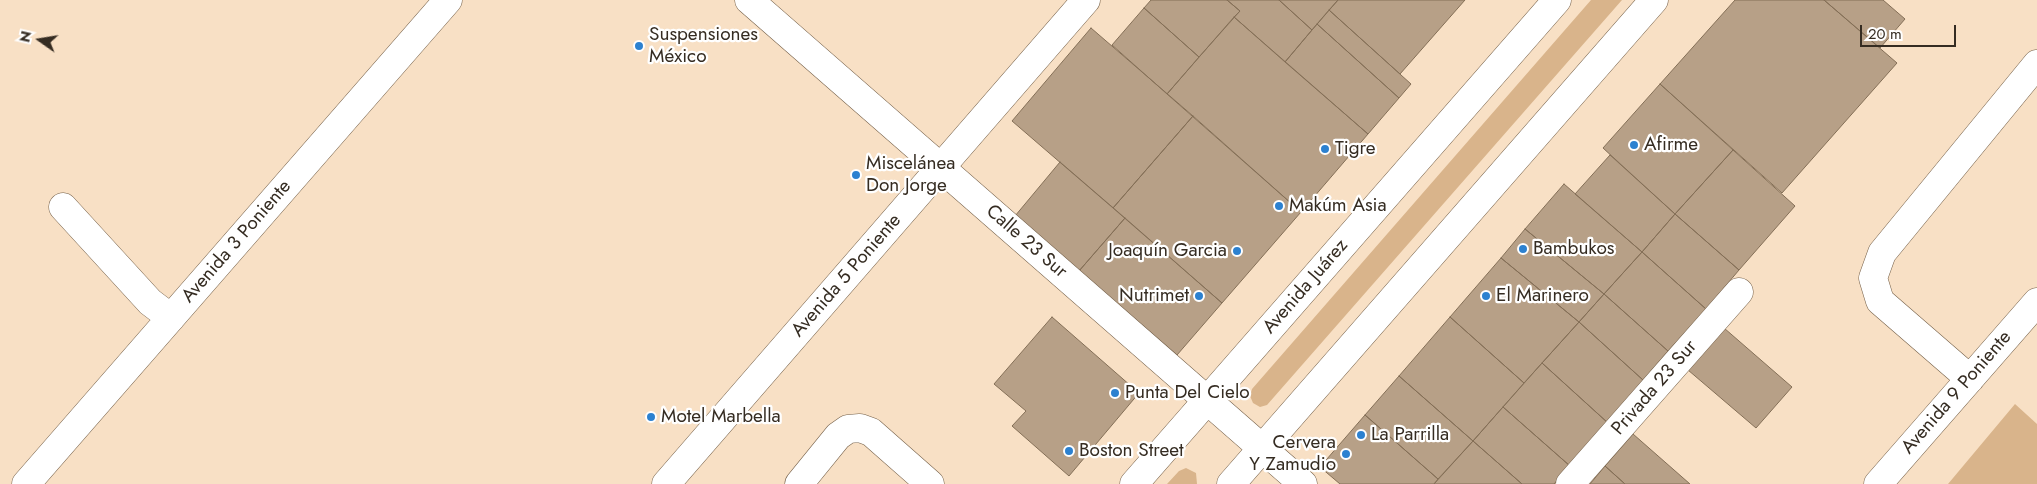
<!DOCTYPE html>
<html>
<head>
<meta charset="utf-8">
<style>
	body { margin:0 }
	#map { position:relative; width:2037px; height:484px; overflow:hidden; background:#f8e0c5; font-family:Jost,sans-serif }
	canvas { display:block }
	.north { position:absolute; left:15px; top:15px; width:50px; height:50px; -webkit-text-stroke:4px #fff; paint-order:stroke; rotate:283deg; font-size:14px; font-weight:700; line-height:20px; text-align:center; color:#352c22 }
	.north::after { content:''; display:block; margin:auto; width:18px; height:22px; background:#352c22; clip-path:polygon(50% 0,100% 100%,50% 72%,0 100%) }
	.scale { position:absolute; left:1860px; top:25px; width:96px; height:22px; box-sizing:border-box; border:2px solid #352c22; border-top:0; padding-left:6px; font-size:15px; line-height:18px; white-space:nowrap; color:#352c22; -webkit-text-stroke:4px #fff; paint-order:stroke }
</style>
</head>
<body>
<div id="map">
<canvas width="2037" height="484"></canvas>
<div class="north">N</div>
<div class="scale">20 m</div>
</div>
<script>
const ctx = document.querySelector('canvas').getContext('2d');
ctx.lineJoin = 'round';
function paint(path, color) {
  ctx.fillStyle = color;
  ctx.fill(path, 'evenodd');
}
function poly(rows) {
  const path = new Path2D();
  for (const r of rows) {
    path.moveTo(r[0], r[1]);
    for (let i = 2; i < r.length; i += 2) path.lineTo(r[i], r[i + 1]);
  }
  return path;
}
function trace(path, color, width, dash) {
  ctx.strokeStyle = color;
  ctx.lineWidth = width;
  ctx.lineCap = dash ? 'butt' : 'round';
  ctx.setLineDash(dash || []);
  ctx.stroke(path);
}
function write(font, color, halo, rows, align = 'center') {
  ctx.font = font + ' Jost,sans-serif';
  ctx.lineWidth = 4.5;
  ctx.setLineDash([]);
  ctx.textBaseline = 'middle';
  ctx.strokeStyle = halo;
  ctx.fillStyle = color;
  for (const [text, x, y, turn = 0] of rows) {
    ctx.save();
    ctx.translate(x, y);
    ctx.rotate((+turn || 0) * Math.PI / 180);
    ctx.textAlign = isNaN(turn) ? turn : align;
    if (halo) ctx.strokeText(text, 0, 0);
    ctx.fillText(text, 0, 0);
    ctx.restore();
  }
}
paint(poly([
	[1591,0,1622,0,1267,405,1260,407,1253,403,1250,396,1252,389],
	[2015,404,2037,424,2037,484,1948,484],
	[1186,468,1196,473,1197,484,1167,484,1179,471]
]), '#d9b48b');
const building = poly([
	[1151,0,1227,0,1240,11,1199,57,1144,8,1151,0],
	[1227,0,1279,0,1312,30,1285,62,1234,17,1240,11,1227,0],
	[1279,0,1338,0,1312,30,1279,0],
	[1338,0,1465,0,1400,74,1329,10,1338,0],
	[1735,0,1824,0,1897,63,1782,193,1660,84,1735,0],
	[1824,0,1883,0,1905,19,1880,48,1824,0],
	[1144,8,1199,57,1167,94,1112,45,1144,8],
	[1329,10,1411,84,1399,98,1317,24,1329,10],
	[1234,17,1368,134,1301,212,1167,94,1234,17],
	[1317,24,1399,98,1368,134,1285,62,1317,24],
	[1091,28,1193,116,1113,208,1012,121,1091,28],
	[1660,84,1733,150,1675,214,1603,148,1660,84],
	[1193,116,1301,212,1222,303,1113,208,1193,116],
	[1733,150,1795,206,1739,270,1675,214,1733,150],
	[1610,155,1675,214,1642,252,1575,194,1610,155],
	[1060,162,1125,218,1079,271,1015,216,1060,162],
	[1564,184,1642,252,1604,294,1525,229,1564,184],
	[1675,214,1739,270,1706,309,1642,252,1675,214],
	[1125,218,1222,303,1177,355,1079,271,1125,218],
	[1525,229,1604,294,1579,322,1501,258,1525,229],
	[1642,252,1706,309,1668,351,1604,294,1642,252],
	[1501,258,1579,322,1524,383,1450,317,1501,258],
	[1604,294,1668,351,1643,380,1579,322,1604,294],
	[1052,317,1139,393,1069,476,1012,426,1026,411,994,384,1052,317],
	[1450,317,1524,383,1473,441,1399,376,1450,317],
	[1579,322,1643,380,1608,423,1542,363,1579,322],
	[1724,328,1792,387,1756,428,1688,370,1724,328],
	[1542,363,1608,423,1570,466,1503,407,1542,363],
	[1399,376,1473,441,1438,479,1365,415,1399,376],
	[1503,407,1570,466,1554,484,1522,484,1473,441,1503,407],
	[1365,415,1438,479,1434,484,1340,484,1320,467,1365,415],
	[1633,434,1690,484,1625,484,1605,466,1633,434],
	[1473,441,1522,484,1434,484,1473,441],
	[1605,466,1625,484,1590,484,1605,466]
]);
paint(building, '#b7a087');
trace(building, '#846f57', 1);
const minor = poly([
	[63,207,150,302,171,318],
	[1970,379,1880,301,1873,278,1882,253,2037,64],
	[26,484,448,0],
	[666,484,1086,0],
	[799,484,838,436,848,429,860,428,871,432,930,484],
	[1570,484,1739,292],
	[1878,484,2037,302]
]);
const major = poly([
	[749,0,1303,484],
	[1134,484,1557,0],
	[1231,484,1654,0]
]);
trace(minor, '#756049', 29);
trace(major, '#756049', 29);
trace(minor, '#fff', 28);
trace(major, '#fff', 28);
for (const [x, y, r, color] of [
	[639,46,5,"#2c81d0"],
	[1634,145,5,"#2c81d0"],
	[1325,149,5,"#2c81d0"],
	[856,175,5,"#2c81d0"],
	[1279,206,5,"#2c81d0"],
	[1523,249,5,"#2c81d0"],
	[1237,251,5,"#2c81d0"],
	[1199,296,5,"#2c81d0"],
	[1486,296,5,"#2c81d0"],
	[1115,393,5,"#2c81d0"],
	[651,417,5,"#2c81d0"],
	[1361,435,5,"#2c81d0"],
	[1069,451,5,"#2c81d0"],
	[1346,454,5,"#2c81d0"]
]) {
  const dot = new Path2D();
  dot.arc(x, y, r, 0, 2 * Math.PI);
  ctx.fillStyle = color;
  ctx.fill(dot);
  trace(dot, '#fff', 2);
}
write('19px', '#352c22', '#fff', [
	["Suspensiones",649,35],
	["México",649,57],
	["Afirme",1644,145],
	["Tigre",1335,149],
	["Miscelánea",866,164],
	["Don Jorge",866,186],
	["Makúm Asia",1289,206],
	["Bambukos",1533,249],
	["Joaquín Garcia",1227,251,"right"],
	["Nutrimet",1189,296,"right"],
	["El Marinero",1496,296],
	["Punta Del Cielo",1125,393],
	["Motel Marbella",661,417],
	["La Parrilla",1371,435],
	["Cervera",1336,443,"right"],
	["Y Zamudio",1336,465,"right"],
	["Boston Street",1079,451]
], 'left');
write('19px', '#352c22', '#fff', [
	["Avenida 3 Poniente",237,242,-49],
	["Calle 23 Sur",1026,242,41],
	["Avenida 5 Poniente",847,276,-49],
	["Avenida Juárez",1306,287,-49],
	["Privada 23 Sur",1655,388,-49],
	["Avenida 9 Poniente",1957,393,-49]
]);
</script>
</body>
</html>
